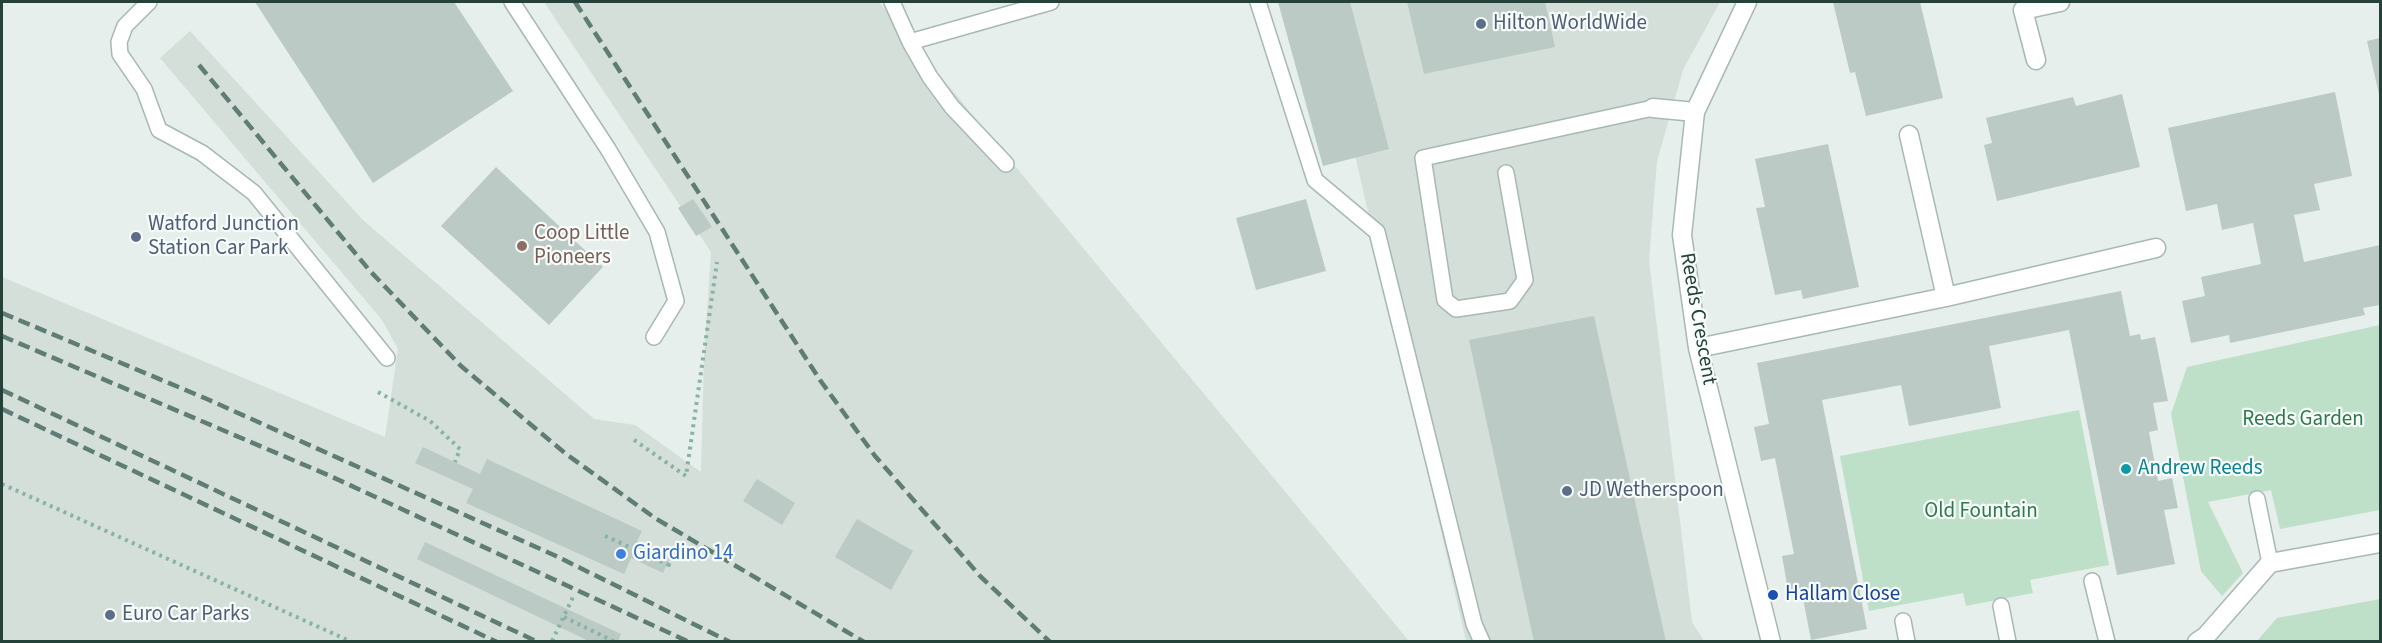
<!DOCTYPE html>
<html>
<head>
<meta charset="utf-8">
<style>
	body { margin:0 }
	#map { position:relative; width:2382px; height:643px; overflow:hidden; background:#e6efeb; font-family:"Source Sans 3",sans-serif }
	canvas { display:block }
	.frame { position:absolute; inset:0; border:3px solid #24423a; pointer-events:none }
</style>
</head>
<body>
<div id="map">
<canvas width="2382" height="643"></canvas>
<div class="frame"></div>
</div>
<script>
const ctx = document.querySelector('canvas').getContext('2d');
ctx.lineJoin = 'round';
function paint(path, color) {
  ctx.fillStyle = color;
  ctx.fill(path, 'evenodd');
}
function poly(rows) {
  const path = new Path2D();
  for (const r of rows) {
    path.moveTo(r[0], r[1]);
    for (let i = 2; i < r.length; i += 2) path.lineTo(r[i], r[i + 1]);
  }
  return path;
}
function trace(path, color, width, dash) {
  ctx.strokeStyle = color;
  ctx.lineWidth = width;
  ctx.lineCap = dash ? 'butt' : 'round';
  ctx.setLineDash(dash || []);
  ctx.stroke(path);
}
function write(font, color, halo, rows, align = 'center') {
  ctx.font = font + ' "Source Sans 3",sans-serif';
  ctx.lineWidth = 4.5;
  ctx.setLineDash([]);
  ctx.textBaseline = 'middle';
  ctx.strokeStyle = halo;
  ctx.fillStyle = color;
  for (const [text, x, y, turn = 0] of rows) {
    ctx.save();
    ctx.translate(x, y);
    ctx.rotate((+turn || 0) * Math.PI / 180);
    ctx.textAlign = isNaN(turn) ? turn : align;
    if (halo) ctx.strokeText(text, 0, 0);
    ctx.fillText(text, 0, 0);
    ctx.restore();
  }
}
paint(poly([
	[544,2,879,2,1409,641,2,641,2,277,385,437,398,349,382,320,160,58,190,31,363,220,594,419,635,425,701,472,704,357,711,252],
	[1320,2,1720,2,1683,70,1657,161,1649,260,1692,622,1704,641,1466,641]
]), '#d4dfda');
paint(poly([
	[2380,325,2380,510,2280,529,2271,490,2208,502,2243,573,2222,596,2201,571,2171,414,2187,367],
	[2079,410,2109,565,2030,580,2033,593,1966,606,1963,593,1869,611,1840,456],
	[2380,599,2380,641,2257,641,2277,618]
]), '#bfe0c8');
paint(poly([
	[255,2,454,2,513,91,373,183],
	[1278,2,1350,2,1389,149,1323,166],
	[1407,2,1545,2,1555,47,1424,74],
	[1833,2,1920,2,1943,98,1866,116,1855,72,1850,73],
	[2380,38,2380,99,2367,41],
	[2335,92,2352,176,2314,184,2320,210,2294,215,2304,262,2380,245,2380,305,2363,308,2365,315,2230,343,2229,335,2191,343,2182,301,2205,296,2201,277,2261,264,2253,223,2222,230,2217,204,2186,211,2168,128],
	[2122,94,2140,167,1997,201,1984,145,1992,143,1986,118,2073,97,2076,106],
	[1828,144,1859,287,1803,299,1801,290,1775,295,1756,208,1765,207,1755,159],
	[496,167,603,267,549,325,441,226],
	[693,199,712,227,696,236,678,208],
	[1306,199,1326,271,1256,290,1236,218],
	[2121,291,2130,336,2140,334,2141,340,2155,337,2168,401,2153,403,2158,430,2149,432,2158,481,2172,478,2178,508,2164,510,2175,564,2117,575,2069,330,1989,346,2001,408,1909,426,1901,385,1822,400,1867,629,1811,640,1801,588,1788,590,1782,556,1794,554,1775,458,1761,461,1754,427,1769,424,1757,363],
	[1594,316,1666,642,1534,642,1469,340],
	[423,447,480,474,487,459,642,531,637,541,670,557,663,573,631,558,624,574,466,503,473,489,415,463],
	[757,479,795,503,782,525,743,501],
	[857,519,913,551,891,590,835,557],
	[425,542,567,609,621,634,618,642,591,642,417,559]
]), '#bbcac4');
const service = poly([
	[149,2,125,26,119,42,120,54,144,89,159,130,202,153,254,193,387,358],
	[512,2,608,149,657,232,676,301,654,337],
	[892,2,910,42,930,77,952,107,1006,164],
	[1258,2,1315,180,1377,232,1474,624,1482,642],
	[910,42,1051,2],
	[1506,173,1525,280,1510,301,1456,309,1445,300,1423,158,1653,108],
	[2257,499,2270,563],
	[2092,581,2107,642],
	[2001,606,2008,642],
	[1903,621,1907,642]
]);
const minor = poly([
	[1747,2,1695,112,1682,235,1698,348,1771,642],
	[2036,60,2023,10,2060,2],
	[1653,108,1695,112],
	[1909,135,1946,297],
	[1698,348,1946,297,2156,248],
	[2197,642,2206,636,2270,563,2380,543]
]);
trace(service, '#a8b8b2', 18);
trace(minor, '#a8b8b2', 21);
trace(poly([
	[378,392,430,421,460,449,455,462],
	[634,440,686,476,717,262],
	[2,484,352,642],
	[605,536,669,565,666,563],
	[564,617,615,642],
	[552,641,574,595]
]), '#86b3a5', 4, [3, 4.5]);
trace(service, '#fff', 15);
trace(minor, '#fff', 18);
trace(poly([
	[575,2,820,380,875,456,981,577,1050,642],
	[199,65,370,271,461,366,566,454,655,518,864,642],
	[2,313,207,399,556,556,730,642],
	[2,336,328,475,689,642],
	[2,390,538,642],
	[2,409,497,642]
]), '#5f7d75', 4.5, [12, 6]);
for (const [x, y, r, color] of [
	[1481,24,6,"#5c6f8a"],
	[136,237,6,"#5c6f8a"],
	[522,246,6,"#8d6e63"],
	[2126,469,6,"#0f9aa8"],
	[1567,491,6,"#5c6f8a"],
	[621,554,6,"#3f7fe0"],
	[1773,595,6,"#1a4fb4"],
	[110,615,6,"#5c6f8a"]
]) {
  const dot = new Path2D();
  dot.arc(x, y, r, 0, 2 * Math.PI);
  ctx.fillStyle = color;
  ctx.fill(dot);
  trace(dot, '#f7fbf9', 2);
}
write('21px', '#4e5e75', '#f7fbf9', [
	["Hilton WorldWide",1493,24],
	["Watford Junction",148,225],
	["Station Car Park",148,249],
	["JD Wetherspoon",1579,491],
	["Euro Car Parks",122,615]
], 'left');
write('21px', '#785e54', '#f7fbf9', [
	["Coop Little",534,234],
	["Pioneers",534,258]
], 'left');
write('21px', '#24423a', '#f7fbf9', [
	["Reeds Crescent",1697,319,80]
]);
write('21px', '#2d7a4b', '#f7fbf9', [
	["Reeds Garden",2303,420],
	["Old Fountain",1981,512]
]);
write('21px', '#0d838f', '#f7fbf9', [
	["Andrew Reeds",2138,469]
], 'left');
write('21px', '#366cbe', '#f7fbf9', [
	["Giardino 14",633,554]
], 'left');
write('21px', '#164399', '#f7fbf9', [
	["Hallam Close",1785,595]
], 'left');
</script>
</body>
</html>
